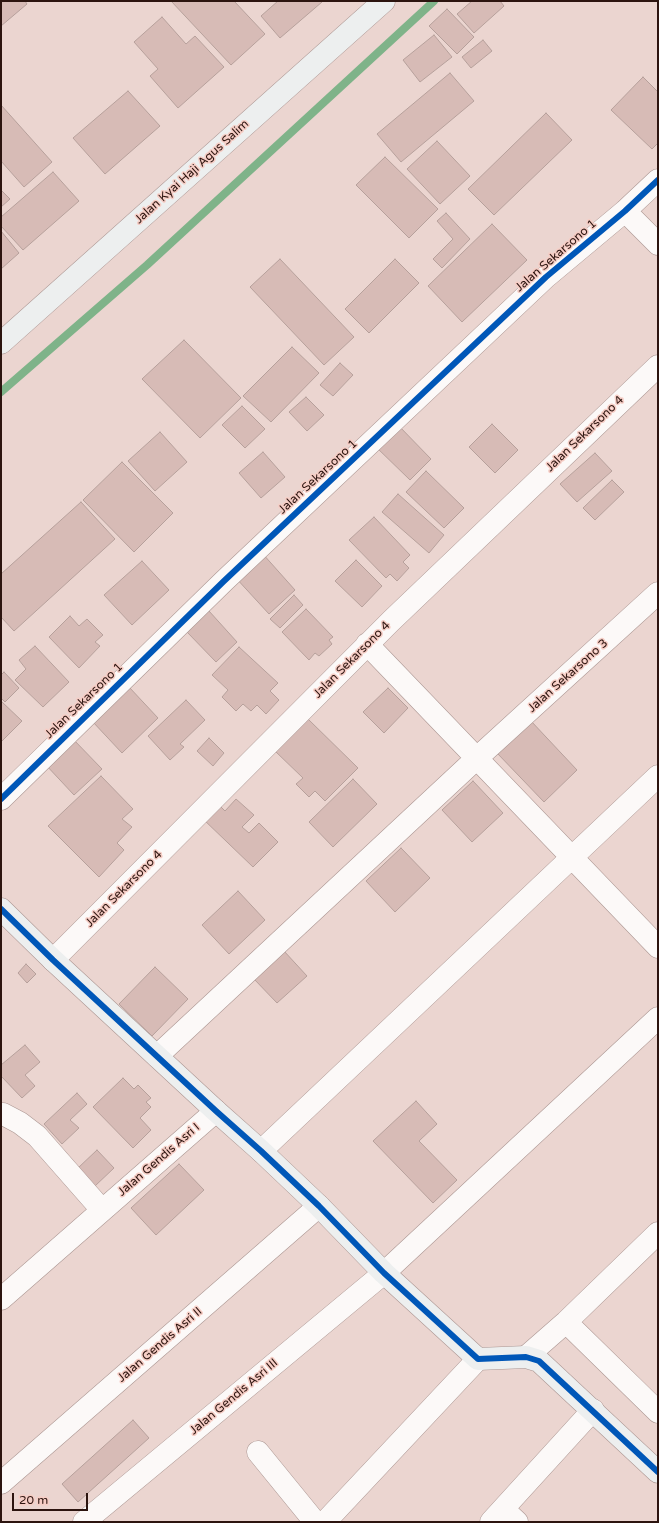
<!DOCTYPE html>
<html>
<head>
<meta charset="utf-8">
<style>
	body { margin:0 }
	#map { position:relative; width:659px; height:1523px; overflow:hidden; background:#ebd5d0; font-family:"Varela Round",sans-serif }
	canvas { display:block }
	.frame { position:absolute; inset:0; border:2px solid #2c140f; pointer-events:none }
	.scale { position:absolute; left:12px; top:1493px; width:76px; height:18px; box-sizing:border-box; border:2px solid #2c140f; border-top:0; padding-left:5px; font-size:12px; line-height:14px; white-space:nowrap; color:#2c140f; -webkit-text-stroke:3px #f6cdc5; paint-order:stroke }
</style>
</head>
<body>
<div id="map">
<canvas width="659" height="1523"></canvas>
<div class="frame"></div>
<div class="scale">20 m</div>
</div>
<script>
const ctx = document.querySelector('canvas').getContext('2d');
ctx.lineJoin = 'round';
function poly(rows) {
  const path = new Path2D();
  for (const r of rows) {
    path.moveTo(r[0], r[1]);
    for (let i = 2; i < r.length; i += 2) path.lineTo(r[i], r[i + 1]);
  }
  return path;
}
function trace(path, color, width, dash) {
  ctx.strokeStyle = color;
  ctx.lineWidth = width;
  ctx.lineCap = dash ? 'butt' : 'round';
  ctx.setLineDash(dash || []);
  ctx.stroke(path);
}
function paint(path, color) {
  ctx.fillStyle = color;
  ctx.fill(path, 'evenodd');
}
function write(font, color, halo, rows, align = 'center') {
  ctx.font = font + ' "Varela Round",sans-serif';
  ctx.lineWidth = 3;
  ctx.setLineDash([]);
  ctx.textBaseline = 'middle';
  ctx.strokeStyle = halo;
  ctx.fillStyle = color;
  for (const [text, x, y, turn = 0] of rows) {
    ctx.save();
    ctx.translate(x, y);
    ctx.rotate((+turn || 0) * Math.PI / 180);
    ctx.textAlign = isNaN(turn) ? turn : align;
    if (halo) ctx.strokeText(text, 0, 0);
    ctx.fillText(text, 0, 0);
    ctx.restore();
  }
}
trace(poly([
	[1,392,147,265,434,1]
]), '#7fb389', 8);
const building = poly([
	[1,1,25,1,27,4,1,26,1,1],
	[171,1,234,1,265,34,231,65,171,1],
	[278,1,321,1,322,2,280,38,261,16,278,1],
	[472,1,500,1,504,6,474,33,457,14,472,1],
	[447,9,474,37,457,54,429,26,447,9],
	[162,17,186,44,195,36,224,67,178,108,150,76,158,69,134,42,162,17],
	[434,35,452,57,420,82,403,60,434,35],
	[483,40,492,51,471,68,462,57,483,40],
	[450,73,474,101,401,162,377,134,450,73],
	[643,77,658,92,658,143,652,149,611,110,643,77],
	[128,91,160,126,105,174,73,138,128,91],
	[1,105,52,162,24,187,1,161,1,105],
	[546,113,572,140,494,215,468,189,546,113],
	[437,141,470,176,440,204,407,169,437,141],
	[385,157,438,209,409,238,356,185,385,157],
	[53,172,79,201,23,250,1,226,1,217,53,172],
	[1,190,10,199,1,207,1,190],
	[446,213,470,239,442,268,433,259,453,239,437,221,446,213],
	[492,224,527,260,462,322,428,286,492,224],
	[1,231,19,253,1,269,1,231],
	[280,259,354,337,324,365,250,287,280,259],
	[395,259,419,283,369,333,345,309,395,259],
	[184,340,241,398,200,438,142,379,184,340],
	[292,347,319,373,271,422,243,396,292,347],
	[340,363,353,375,333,396,320,385,340,363],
	[306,397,324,415,307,431,289,412,306,397],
	[242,406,265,429,245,448,222,425,242,406],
	[396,423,431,459,410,480,374,445,396,423],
	[492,424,518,450,495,473,469,447,492,424],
	[160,432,187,462,155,491,128,461,160,432],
	[263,452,285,477,261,498,239,473,263,452],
	[595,453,612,471,577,502,560,484,595,453],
	[122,462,173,513,134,552,83,500,122,462],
	[426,471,464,508,444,528,406,492,426,471],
	[612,480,624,492,595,520,583,508,612,480],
	[398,494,444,535,429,553,382,512,398,494],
	[81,502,115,539,14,631,1,617,1,574,81,502],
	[374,517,410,555,403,562,409,568,397,581,390,574,386,578,349,540,374,517],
	[262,553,295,590,269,614,235,577,262,553],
	[356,560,382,586,362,607,335,581,356,560],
	[142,561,169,590,132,625,104,595,142,561],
	[294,595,303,605,280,628,270,619,294,595],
	[306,609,333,637,329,640,332,644,319,656,315,653,309,660,282,632,306,609],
	[209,611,237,642,216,662,187,632,209,611],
	[70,616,79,626,87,619,103,635,95,642,100,646,79,668,49,637,70,616],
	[35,646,69,682,43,707,15,680,26,669,19,660,35,646],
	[239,647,278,683,270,691,279,700,266,714,257,705,251,711,243,704,236,711,222,697,228,690,212,675,239,647],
	[4,672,19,688,5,702,1,698,1,675,4,672],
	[129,687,158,718,122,753,92,721,129,687],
	[388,688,408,708,384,733,363,712,388,688],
	[186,700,205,720,180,744,184,747,170,760,148,736,186,700],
	[1,701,22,721,1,742,1,701],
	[308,719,358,768,325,801,315,791,309,797,296,784,303,778,275,751,308,719],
	[531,721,577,770,544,802,497,753,531,721],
	[72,738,102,769,74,795,45,764,72,738],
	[209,738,224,753,213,766,197,751,209,738],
	[101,776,133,809,122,819,132,827,117,843,124,850,99,877,48,826,101,776],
	[353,779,377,804,333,847,309,822,353,779],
	[473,781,503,813,472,842,442,810,473,781],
	[228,799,221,807,225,811,236,799,254,815,242,827,249,833,259,823,278,842,253,867,202,818,228,799],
	[401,848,430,878,395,912,366,881,401,848],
	[238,891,265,920,229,954,202,925,238,891],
	[284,951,307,976,277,1003,254,979,284,951],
	[26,964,36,974,27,983,18,973,26,964],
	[155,967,188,999,152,1036,119,1004,155,967],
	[25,1045,40,1062,25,1075,35,1086,22,1098,1,1076,1,1065,25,1045],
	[123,1078,134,1089,138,1085,151,1098,146,1102,151,1107,140,1118,151,1130,133,1148,93,1107,123,1078],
	[77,1093,87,1104,70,1120,79,1128,62,1144,44,1124,77,1093],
	[416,1101,437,1124,419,1141,457,1180,433,1203,373,1141,416,1101],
	[97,1150,114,1168,95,1186,78,1168,97,1150],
	[179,1164,204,1190,156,1235,131,1208,179,1164],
	[133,1420,149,1438,78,1502,62,1484,133,1420]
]);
paint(building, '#d7bbb6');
trace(building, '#b6a09b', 1);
const street = poly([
	[625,211,658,244],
	[367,644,658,947],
	[1,799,224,581,546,277,625,211,658,180],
	[53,960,391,621,658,366],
	[157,1056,477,758,658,593],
	[1,1114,3,1114,20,1123,37,1136,102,1210],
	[261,1151,658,776],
	[1,1299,216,1111],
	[566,1322,658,1412],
	[526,1357,566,1322,658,1233],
	[258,1452,315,1522],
	[1,1483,319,1206],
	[503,1509,517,1522],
	[84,1522,384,1273,658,1018],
	[325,1522,478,1359],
	[491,1522,593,1410]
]);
const secondary = poly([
	[1,343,384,1],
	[1,909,53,960,216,1111,261,1151,319,1206,384,1273,478,1359,526,1357,539,1361,658,1472]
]);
trace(street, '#ab9692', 23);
trace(secondary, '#ab9692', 23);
trace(street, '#fcf9f8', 22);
trace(secondary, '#edefef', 22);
trace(poly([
	[1,799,224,581,546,277,625,211,658,180],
	[1,909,53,960,216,1111,261,1151,319,1206,384,1273,478,1359,526,1357,539,1361,658,1472]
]), '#0057b8', 6);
write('12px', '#2c140f', '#f6cdc5', [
	["Jalan Kyai Haji Agus Salim",192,172,-42],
	["Jalan Sekarsono 1",556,256,-41],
	["Jalan Sekarsono 4",585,434,-44],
	["Jalan Sekarsono 1",318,477,-43],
	["Jalan Sekarsono 4",352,660,-45],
	["Jalan Sekarsono 3",568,676,-42],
	["Jalan Sekarsono 1",84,701,-44],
	["Jalan Sekarsono 4",124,889,-45],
	["Jalan Gendis Asri I",159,1160,-41],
	["Jalan Gendis Asri II",160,1345,-41],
	["Jalan Gendis Asri III",234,1397,-40]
]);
</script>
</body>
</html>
